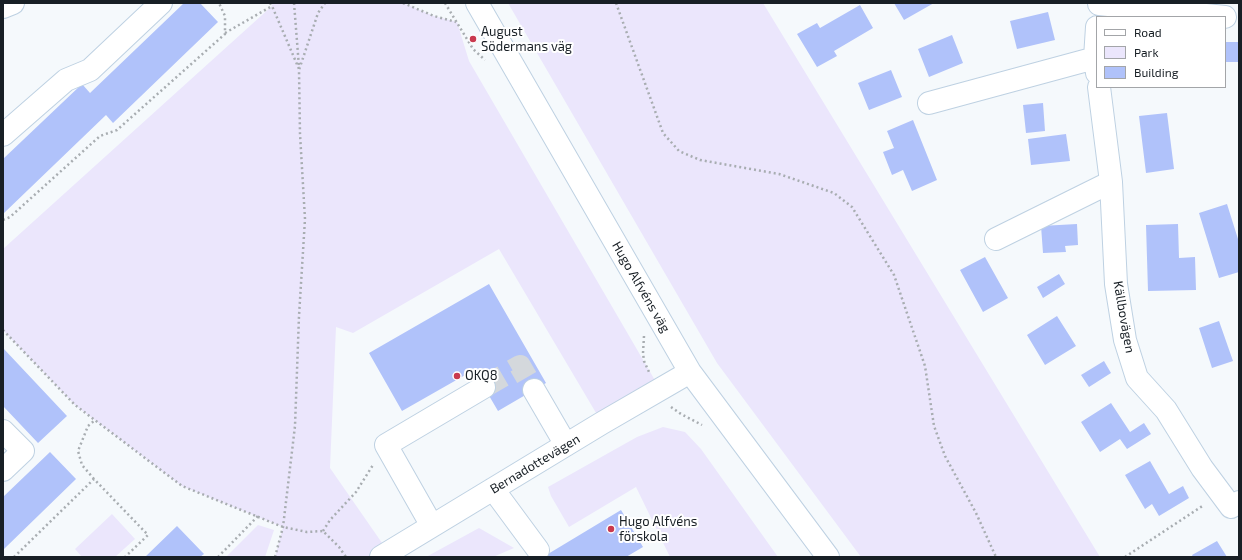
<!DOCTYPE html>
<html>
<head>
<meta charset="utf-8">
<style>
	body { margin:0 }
	#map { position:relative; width:1242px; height:560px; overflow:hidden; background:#f5f9fc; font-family:"Exo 2",sans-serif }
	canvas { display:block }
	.frame { position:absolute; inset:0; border:4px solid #181f25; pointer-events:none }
	.legend { position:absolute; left:1096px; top:16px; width:130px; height:72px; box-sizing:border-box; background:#fff; border:1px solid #a3a5a8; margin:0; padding:5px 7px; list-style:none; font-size:12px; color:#181f25 }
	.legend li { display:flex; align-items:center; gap:8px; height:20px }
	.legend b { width:20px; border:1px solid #a3a5a8 }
</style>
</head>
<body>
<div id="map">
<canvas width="1242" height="560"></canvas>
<div class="frame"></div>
<ul class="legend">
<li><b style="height:5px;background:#fff"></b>Road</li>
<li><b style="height:11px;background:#ebe6fc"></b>Park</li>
<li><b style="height:11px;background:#b0c2fa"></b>Building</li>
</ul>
</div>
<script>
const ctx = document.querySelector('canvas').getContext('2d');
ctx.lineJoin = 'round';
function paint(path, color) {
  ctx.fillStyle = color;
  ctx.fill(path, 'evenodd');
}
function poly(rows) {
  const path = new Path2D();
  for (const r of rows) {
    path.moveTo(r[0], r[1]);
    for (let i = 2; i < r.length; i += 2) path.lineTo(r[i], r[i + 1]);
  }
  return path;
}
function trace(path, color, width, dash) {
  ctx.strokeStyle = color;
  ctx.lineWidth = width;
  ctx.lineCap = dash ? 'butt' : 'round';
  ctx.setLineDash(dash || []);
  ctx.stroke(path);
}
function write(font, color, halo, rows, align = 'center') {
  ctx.font = font + ' "Exo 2",sans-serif';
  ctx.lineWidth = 4;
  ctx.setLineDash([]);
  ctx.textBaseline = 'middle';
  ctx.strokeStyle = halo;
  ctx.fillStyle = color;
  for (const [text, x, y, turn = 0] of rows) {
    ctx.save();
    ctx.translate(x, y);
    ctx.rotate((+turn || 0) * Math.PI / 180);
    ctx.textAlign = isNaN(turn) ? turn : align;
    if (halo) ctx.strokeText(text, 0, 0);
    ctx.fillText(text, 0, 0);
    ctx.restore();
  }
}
paint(poly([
	[272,3,403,3,434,16,457,22,469,61,660,389,602,423,499,249,353,333,336,327,330,468,389,553,381,557,275,557,283,527,182,486,75,405,3,330,3,249,272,6],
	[508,3,763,3,1100,557,861,557,717,363],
	[663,427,685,432,701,449,778,557,670,557,636,487,569,527,551,496,548,487,637,437],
	[112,514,135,539,115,557,82,557,75,549],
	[258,525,274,530,265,557,226,557],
	[479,528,514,548,493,557,426,557]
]), '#ebe6fc');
paint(poly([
	[184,3,200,3,218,22,113,123,106,115,3,214,3,159,82,84,90,93],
	[894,3,934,3,904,20],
	[860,5,873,28,834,51,837,56,817,67,797,34,817,23,820,28],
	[1048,12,1055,40,1017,49,1010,21],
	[952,35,963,63,929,77,918,49],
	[1225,42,1239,42,1239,62,1225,62],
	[891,70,902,97,869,110,858,83],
	[1043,103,1045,131,1026,133,1023,105],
	[1167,113,1174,169,1146,173,1139,116],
	[913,120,937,180,912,191,903,170,892,175,883,152,894,148,887,131],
	[1066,134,1070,161,1031,165,1028,139],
	[1227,204,1238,239,1239,239,1239,272,1219,278,1199,213],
	[1077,224,1078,245,1065,246,1066,252,1043,253,1041,226],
	[1178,224,1179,258,1195,257,1196,290,1148,291,1146,225],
	[985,257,1008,298,983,312,960,270],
	[1059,274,1065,284,1043,298,1037,287],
	[489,284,546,383,498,411,474,370,402,411,369,353],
	[1057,316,1076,346,1045,365,1027,335],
	[1219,321,1233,361,1212,368,1199,328],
	[3,348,67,416,38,443,3,406],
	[1104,361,1111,373,1089,387,1081,375],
	[1111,403,1130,432,1144,423,1151,434,1127,449,1120,439,1100,452,1081,422],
	[50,452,76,479,4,549,3,497],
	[1150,461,1169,494,1183,486,1189,498,1159,516,1152,504,1145,509,1125,475],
	[621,510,643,547,626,557,543,557],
	[177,526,204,554,200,557,145,557],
	[1217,541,1227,557,1193,557,1192,555]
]), '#b0c2fa');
trace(poly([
	[484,387,520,366,534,390]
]), '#d4d8dc', 22, [22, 11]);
const minor = poly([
	[477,3,690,372,828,557],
	[1099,4,1225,17],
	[3,7,13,3],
	[1097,73,1095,58,1097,27],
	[1099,87,1111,182,1116,284,1125,340,1137,378,1166,410,1202,468,1231,507,1239,502],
	[929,103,1095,58],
	[3,135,66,80,90,70,161,3],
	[996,239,1111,182],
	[534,390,566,445],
	[3,431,23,451,3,470],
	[493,489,538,550],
	[432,526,386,445,484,387],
	[381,557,602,423,690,372]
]);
trace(minor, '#bed1e2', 24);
trace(poly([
	[270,3,272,6,299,69],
	[294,3,299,67],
	[403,3,434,16,456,22],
	[445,3,473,49,485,60],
	[616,3,663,133,679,151,700,160,779,174,834,193,852,207,894,275,925,366,934,426,945,456,976,513,996,557],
	[225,33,272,6],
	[3,220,10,217,100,136,117,130,225,34,225,16,219,3],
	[3,330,75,405,182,486,283,527,307,532,323,531,339,547,346,557],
	[644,336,643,353,644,361,649,372],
	[671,407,681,414,702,425],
	[94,479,82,465,78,451,88,426,95,420],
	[323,531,330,520,356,492,373,465],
	[14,557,94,479,148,535,125,557],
	[218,557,258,516],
	[275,557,283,527,295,426,299,316,305,219,300,134,299,70,318,13,325,3],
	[1125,557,1204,505]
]), '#a8adb1', 2.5, [2, 3]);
trace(minor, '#fff', 22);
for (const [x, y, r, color] of [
	[473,39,4,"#c9394f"],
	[457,376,4,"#c9394f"],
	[611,529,4,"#c9394f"]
]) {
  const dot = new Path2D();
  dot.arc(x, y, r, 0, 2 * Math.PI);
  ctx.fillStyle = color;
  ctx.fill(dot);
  trace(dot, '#fff', 1.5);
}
write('13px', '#181f25', '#fff', [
	["August",481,32],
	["Södermans väg",481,47],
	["OKQ8",465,376],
	["Hugo Alfvéns",619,522],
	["förskola",619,537]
], 'left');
write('13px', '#181f25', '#fff', [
	["Hugo Alfvéns väg",641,287,60],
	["Källbovägen",1124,317,80],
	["Bernadottevägen",535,464,-31]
]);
</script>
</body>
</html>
